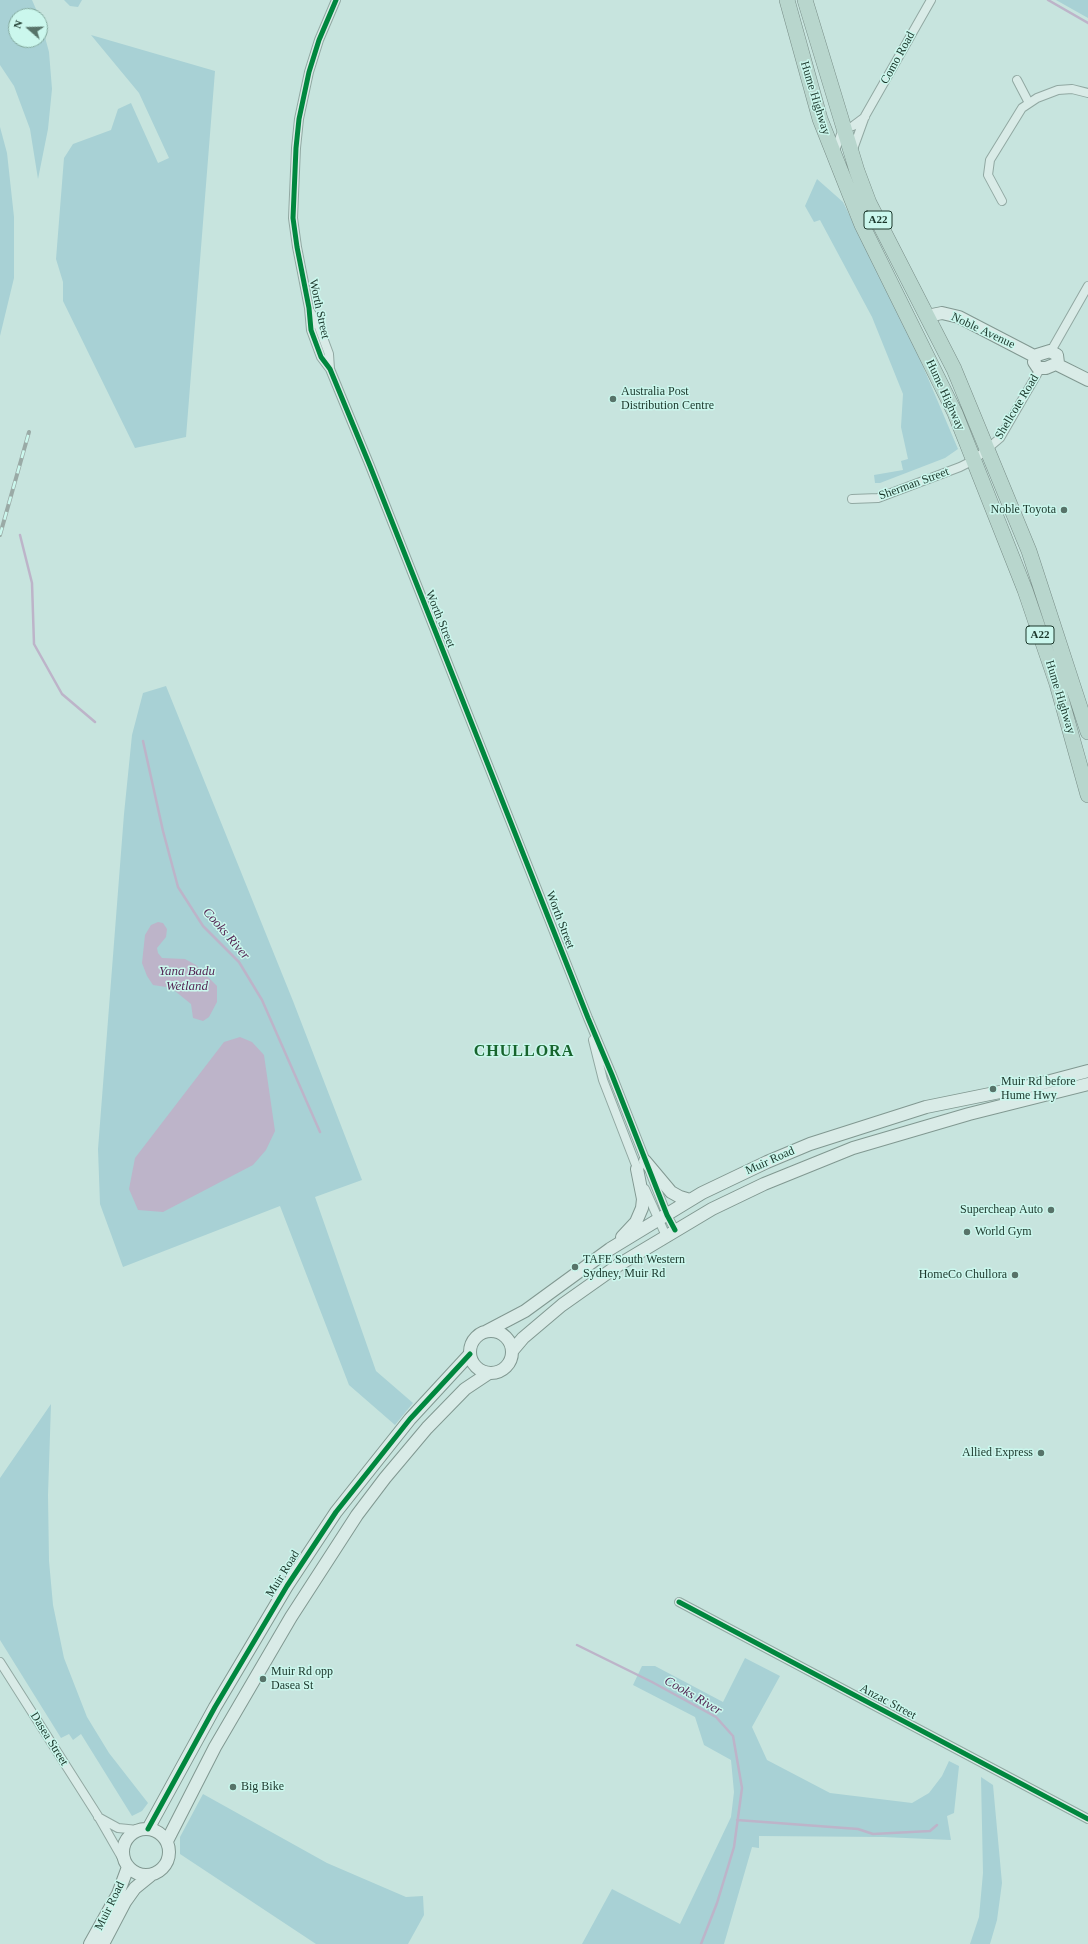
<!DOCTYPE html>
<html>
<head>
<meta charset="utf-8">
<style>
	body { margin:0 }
	#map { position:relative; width:1088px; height:1944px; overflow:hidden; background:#c7e4de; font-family:Georgia,serif }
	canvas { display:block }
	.north { position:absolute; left:8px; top:8px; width:40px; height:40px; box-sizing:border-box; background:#cbf7ed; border:1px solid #84aa9f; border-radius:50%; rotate:290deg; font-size:11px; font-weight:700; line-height:16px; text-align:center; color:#1a362a }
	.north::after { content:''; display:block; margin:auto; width:14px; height:18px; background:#577369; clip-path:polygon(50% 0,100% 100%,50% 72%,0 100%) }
</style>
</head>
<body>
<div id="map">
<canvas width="1088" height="1944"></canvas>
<div class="north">N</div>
</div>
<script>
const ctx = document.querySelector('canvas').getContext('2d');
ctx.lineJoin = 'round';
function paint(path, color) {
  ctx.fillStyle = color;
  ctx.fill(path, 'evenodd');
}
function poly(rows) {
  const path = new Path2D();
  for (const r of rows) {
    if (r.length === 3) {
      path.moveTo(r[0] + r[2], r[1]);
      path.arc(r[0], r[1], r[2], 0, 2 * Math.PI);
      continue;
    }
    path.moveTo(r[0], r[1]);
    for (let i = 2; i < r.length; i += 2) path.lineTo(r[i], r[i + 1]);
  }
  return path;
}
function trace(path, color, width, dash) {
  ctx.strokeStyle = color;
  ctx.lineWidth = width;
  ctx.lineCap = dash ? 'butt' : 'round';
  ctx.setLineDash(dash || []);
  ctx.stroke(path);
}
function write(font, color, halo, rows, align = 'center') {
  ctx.font = font + ' Georgia,serif';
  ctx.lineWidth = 3;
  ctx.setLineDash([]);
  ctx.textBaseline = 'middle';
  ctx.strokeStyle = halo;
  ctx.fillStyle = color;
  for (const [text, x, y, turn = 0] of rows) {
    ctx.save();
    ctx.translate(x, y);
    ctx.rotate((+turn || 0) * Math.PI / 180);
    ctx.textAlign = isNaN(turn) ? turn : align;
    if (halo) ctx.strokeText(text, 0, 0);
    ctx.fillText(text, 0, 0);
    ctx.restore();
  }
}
paint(poly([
	[0,0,32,0,39,16,16,16,16,40,40,40,40,19,49,52,52,89,48,129,38,179,30,129,14,86,0,65],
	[64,0,82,0,78,7,70,6],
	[1056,0,1088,0,1088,18],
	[91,35,215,71,186,437,135,448,63,301,63,282,56,259,64,158,73,144,111,130,118,109,131,103,158,163,169,158,139,93],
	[0,127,7,153,14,217,14,278,0,336],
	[817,179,843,202,916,350,958,449,945,458,880,483,875,483,874,475,903,470,901,461,908,459,901,427,903,394,872,317,820,220,814,222,805,206],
	[166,686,293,1001,362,1180,315,1197,376,1371,413,1403,395,1425,349,1385,280,1206,123,1267,100,1204,98,1149,124,814,132,735,143,693],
	[51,1404,48,1495,49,1561,53,1605,64,1658,87,1717,109,1753,148,1803,142,1811,132,1816,81,1734,73,1740,69,1734,61,1738,0,1640,0,1478],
	[745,1658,780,1676,752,1727,767,1760,830,1793,912,1803,929,1793,942,1776,949,1761,959,1766,954,1813,947,1816,951,1840,883,1837,759,1836,759,1848,752,1847,724,1944,582,1944,612,1889,680,1924,731,1817,734,1792,731,1760,704,1745,695,1717,633,1685,642,1666,655,1666,723,1702],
	[981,1777,993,1785,1002,1883,997,1920,990,1944,970,1944,979,1917,983,1873],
	[203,1794,327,1863,406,1897,423,1896,424,1915,408,1944,316,1944,180,1854,180,1837]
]), '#a8d1d5');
paint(poly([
	[158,922,163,923,167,929,166,937,157,948,158,953,162,958,185,959,196,965,217,986,217,1002,209,1017,203,1021,193,1018,191,1004,175,991,166,987,153,985,147,976,142,963,145,935,151,925],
	[240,1037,252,1042,264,1055,275,1131,266,1150,253,1165,163,1212,138,1210,129,1189,135,1158,224,1042]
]), '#bdb4c9');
trace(poly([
	[1048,0,1088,23],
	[20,535,32,583,34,644,62,694,95,722],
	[143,741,163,831,178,887,203,926,239,962,262,1000,320,1132],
	[577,1645,652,1682,716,1717,733,1736,742,1788,734,1847,717,1903,701,1944],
	[737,1820,858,1829,873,1834,930,1831,937,1825]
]), '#bdb4c9', 2.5);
const street = poly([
	[336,0,319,40,309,72,299,119,296,148,293,218,297,247,309,308,311,330,321,357,330,369,370,466,588,1018,612,1075,667,1215,675,1230],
	[1017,80,1029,103],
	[852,152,865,116,931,0],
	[834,153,843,129,853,126,865,117],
	[1002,201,988,175,990,160,1022,108,1037,98,1058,90,1072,89,1088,93],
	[310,311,319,327,329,354,330,369],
	[1051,351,1088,286],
	[852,499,878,498,960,467,974,460,1000,438,1040,369],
	[593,1040,603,1080,639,1173],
	[645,1189,666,1236],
	[679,1602,1088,1819],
	[0,1662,98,1816,125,1863],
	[98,1817,118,1828,138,1830]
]);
const secondary = poly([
	[927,316,942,313,959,317,1036,357],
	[1050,351,1057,355,1058,363,1046,368,1038,368,1034,362,1035,358,1037,355,1050,351],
	[1056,364,1088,380],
	[645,1161,671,1192,680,1197,690,1200],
	[622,1237,636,1222,642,1208,643,1199,637,1169],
	[487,1331,525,1311,610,1249,702,1193,767,1162,810,1144,926,1107,1039,1084,1088,1071],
	[491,1352,21],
	[512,1351,523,1338,562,1305,620,1264,712,1209,764,1184,853,1148,969,1114,1088,1084],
	[146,1852,23],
	[148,1829,215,1707,287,1586,336,1512,410,1419,470,1354],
	[167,1841,215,1747,291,1617,357,1515,385,1478,427,1428,465,1389,489,1373],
	[90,1944,118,1894,128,1867],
	[103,1944,125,1902,135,1888,151,1875]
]);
const highway = poly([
	[787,0,820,119,862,225,955,413,1025,590,1057,684,1088,795],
	[805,0,857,171,869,203,954,369,1029,551,1088,732]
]);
trace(street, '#91a8a2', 10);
trace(secondary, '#819891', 14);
trace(highway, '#788d87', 16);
trace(street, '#d9ebe7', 8);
trace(secondary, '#d9ebe7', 12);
trace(highway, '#b8d6cd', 15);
const rail = poly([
	[0,535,29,432]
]);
trace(rail, '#9aaaa6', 4);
trace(rail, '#cbf7ed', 2.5, [8]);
trace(poly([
	[336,0,319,40,309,72,299,119,296,148,293,218,297,247,309,308,311,330,321,357,330,369,370,466,588,1018,612,1075,667,1215,675,1230],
	[679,1602,1088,1819],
	[148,1829,215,1707,287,1586,336,1512,410,1419,470,1354]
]), '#00873e', 5);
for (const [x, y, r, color] of [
	[613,399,4,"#577369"],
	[1064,510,4,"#577369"],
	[993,1089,4,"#577369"],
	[1051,1210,4,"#577369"],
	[967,1232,4,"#577369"],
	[575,1267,4,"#577369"],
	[1015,1275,4,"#577369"],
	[1041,1453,4,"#577369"],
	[263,1679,4,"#577369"],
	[233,1787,4,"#577369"]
]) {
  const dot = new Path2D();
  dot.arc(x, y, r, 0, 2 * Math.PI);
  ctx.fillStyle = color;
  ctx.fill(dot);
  trace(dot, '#cbf7ed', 1.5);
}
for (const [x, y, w] of [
	[878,220,28],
	[1040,635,28]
]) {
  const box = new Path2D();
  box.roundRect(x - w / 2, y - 9, w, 18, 3);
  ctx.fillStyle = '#cbf7ed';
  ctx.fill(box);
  trace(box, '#1a362a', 1);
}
write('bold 11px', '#1a362a', null, [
	["A22",878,220],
	["A22",1040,635]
]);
write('12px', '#1a362a', '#cbf7ed', [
	["Como Road",898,58,-61],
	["Hume Highway",815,98,73],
	["Worth Street",319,309,78],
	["Noble Avenue",983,331,25],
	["Hume Highway",945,395,65],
	["Shellcote Road",1017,407,-59],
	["Sherman Street",914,484,-20],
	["Worth Street",440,619,68],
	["Hume Highway",1060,697,73],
	["Worth Street",560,920,69],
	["Muir Road",770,1161,-24],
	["Muir Road",283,1574,-58],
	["Anzac Street",888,1702,28],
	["Dasea Street",49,1739,58],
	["Muir Road",110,1906,-64]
]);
write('12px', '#1a362a', '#cbf7ed', [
	["Australia Post",621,392],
	["Distribution Centre",621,406],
	["Noble Toyota",1056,510,"right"],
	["Muir Rd before",1001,1082],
	["Hume Hwy",1001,1096],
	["Supercheap Auto",1043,1210,"right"],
	["World Gym",975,1232],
	["TAFE South Western",583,1260],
	["Sydney, Muir Rd",583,1274],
	["HomeCo Chullora",1007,1275,"right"],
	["Allied Express",1033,1453,"right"],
	["Muir Rd opp",271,1672],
	["Dasea St",271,1686],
	["Big Bike",241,1787]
], 'left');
write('italic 13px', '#562856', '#cbf7ed', [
	["Cooks River",226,934,49],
	["Yana Badu",187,972],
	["Wetland",187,987],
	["Cooks River",693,1696,30]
]);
ctx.letterSpacing = '1px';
write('bold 16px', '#17642d', '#cbf7ed', [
	["CHULLORA",524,1052]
]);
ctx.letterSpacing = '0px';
</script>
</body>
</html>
